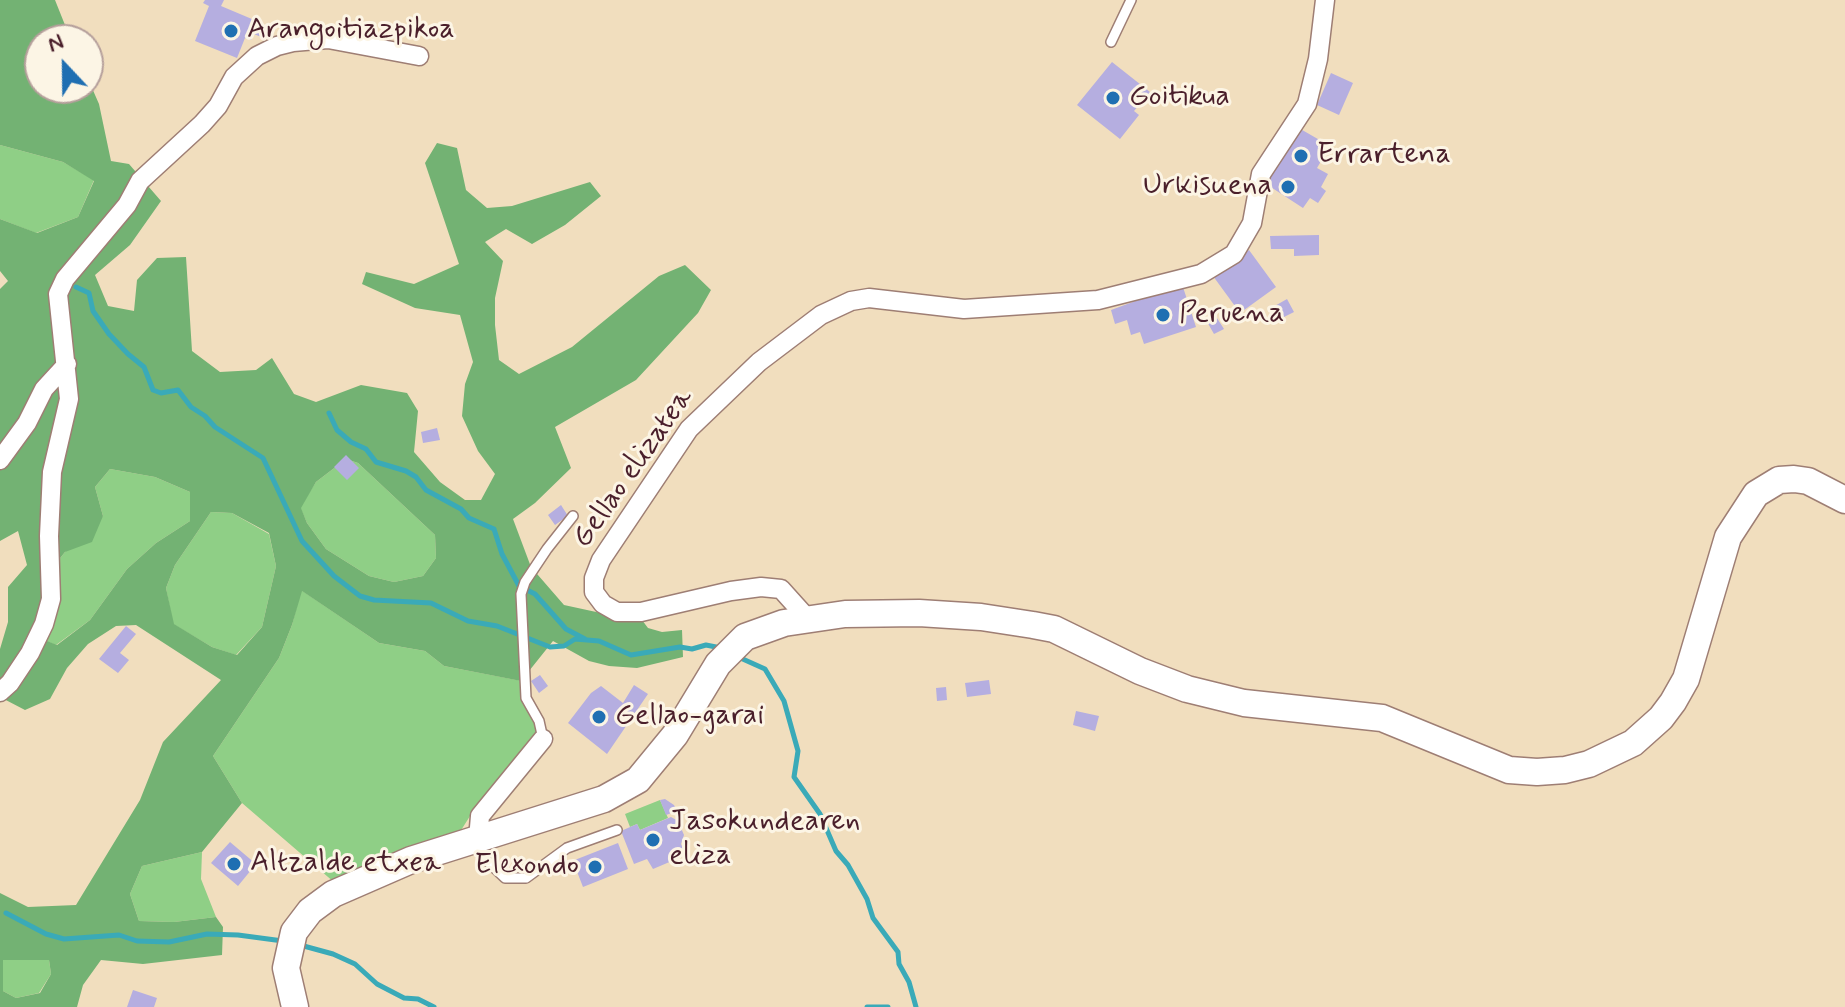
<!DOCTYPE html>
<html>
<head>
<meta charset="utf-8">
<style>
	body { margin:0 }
	#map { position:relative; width:1845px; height:1007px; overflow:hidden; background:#f1debe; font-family:Mynerve,sans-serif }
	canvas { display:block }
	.north { position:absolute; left:24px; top:24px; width:80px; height:80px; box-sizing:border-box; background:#fcf5e5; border:2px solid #b59f9b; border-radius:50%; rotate:338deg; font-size:22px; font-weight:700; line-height:32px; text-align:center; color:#4a1f2b }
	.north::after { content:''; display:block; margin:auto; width:28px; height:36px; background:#1f6fb2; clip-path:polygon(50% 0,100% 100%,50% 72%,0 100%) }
</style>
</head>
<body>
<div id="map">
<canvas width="1845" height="1007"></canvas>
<div class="north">N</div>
</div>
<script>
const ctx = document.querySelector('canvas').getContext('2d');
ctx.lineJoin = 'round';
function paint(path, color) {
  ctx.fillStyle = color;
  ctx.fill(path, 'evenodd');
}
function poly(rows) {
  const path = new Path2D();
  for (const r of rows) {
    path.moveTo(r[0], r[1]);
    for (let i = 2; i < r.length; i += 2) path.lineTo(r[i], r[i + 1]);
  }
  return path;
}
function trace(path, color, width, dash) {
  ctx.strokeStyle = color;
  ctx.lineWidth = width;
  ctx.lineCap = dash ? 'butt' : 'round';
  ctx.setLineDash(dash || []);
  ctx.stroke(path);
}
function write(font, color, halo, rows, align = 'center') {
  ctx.font = font + ' Mynerve,sans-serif';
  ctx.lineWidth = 6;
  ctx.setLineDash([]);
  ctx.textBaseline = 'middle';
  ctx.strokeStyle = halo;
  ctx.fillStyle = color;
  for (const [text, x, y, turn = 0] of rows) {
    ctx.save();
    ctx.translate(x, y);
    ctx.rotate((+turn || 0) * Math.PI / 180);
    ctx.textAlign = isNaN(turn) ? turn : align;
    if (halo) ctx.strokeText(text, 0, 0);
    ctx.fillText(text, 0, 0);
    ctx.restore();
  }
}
paint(poly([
	[0,145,63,162,94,180,78,217,36,233,0,219],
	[346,459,358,463,435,535,436,558,423,576,394,582,369,576,326,549,307,523,300,507,316,482],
	[110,469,155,477,190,492,190,521,156,543,127,569,90,620,56,645,41,639,53,567,65,552,103,516,95,487],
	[211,512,232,513,269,534,276,566,262,627,236,655,212,647,173,624,166,588,175,565],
	[301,590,379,643,425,651,444,666,522,681,543,728,477,805,458,835,335,883,242,803,213,756,279,658,292,625],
	[660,800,668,818,640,830,637,824,630,827,625,814],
	[202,852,201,879,216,917,174,922,139,921,130,894,142,866],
	[3,960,49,960,51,974,39,993,16,998,3,991]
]), '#8fcf86');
paint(poly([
	[0,0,55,0,71,40,40,40,40,88,88,88,88,79,99,104,111,161,129,164,161,201,130,245,95,275,108,306,134,311,137,280,157,258,186,257,192,351,220,372,256,370,272,358,294,394,316,402,361,385,407,393,418,411,414,452,440,482,465,500,481,500,495,474,478,451,462,416,465,384,473,362,460,315,415,308,362,284,366,272,414,284,459,264,425,163,437,143,457,148,466,190,487,208,512,206,590,182,601,196,565,225,532,244,506,229,485,242,503,261,495,298,495,325,499,360,519,374,572,347,659,276,685,265,711,290,698,313,636,380,555,427,571,468,535,503,513,519,531,567,564,605,610,615,639,616,648,628,662,632,682,630,683,657,637,668,609,666,589,661,553,641,521,681,444,666,425,651,379,643,302,591,292,625,279,658,213,756,242,803,202,852,142,866,130,894,139,921,174,922,216,917,223,927,222,955,143,964,101,960,83,985,77,1007,0,1007,0,893,28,907,76,905,140,800,163,742,221,680,136,625,116,626,88,644,67,668,50,699,25,710,0,697,0,649,8,622,8,587,27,565,18,531,0,541,0,289,8,281,0,271,0,219,37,233,78,217,94,181,63,162,0,145],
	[346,459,358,463,435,535,436,558,423,576,394,582,369,576,326,549,307,523,301,508,316,482],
	[110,469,155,477,190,492,190,521,156,543,127,569,90,620,57,645,42,639,53,567,65,552,92,542,103,516,95,487],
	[211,512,232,513,269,533,276,566,262,627,237,655,212,647,174,624,166,588,175,565],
	[3,960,49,960,51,974,40,993,16,998,3,991]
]), '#73b273');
trace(poly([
	[76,287,89,293,93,311,109,334,128,354,144,367,153,390,161,393,178,390,191,407,205,416,215,427,263,458,302,541,334,576,360,596,374,600,431,603,468,621,497,626,550,647,564,646,575,639,599,641,631,655,680,647,692,649,706,645,721,648],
	[329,413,337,430,351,442,366,449,376,462,406,471,416,477,426,490,461,509,469,518,494,529,502,554,519,586,535,594,566,629,585,639],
	[736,656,765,669,784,701,798,751,794,777,820,814,836,851,848,865,867,899,873,918,898,952,899,964,909,982,916,1007],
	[6,913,46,934,64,939,119,935,137,941,169,942,207,934,238,935,283,941],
	[300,945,333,954,355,964,377,984,404,998,418,999,434,1007],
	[867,1007,888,1007]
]), '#3aaab8', 5);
paint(poly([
	[205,0,224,0,221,6,259,22,258,25,264,28,261,37,254,34,251,40,245,38,237,58,195,41,209,6,203,3],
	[1112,62,1150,92,1134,111,1139,115,1120,139,1077,105],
	[1331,73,1353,83,1339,115,1317,105],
	[1297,127,1330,146,1317,168,1328,174,1321,187,1326,191,1318,203,1310,198,1303,208,1263,182],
	[1319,235,1319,255,1294,256,1294,249,1271,249,1270,236],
	[1249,250,1276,287,1240,313,1213,276],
	[1182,284,1196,327,1144,344,1140,332,1131,335,1127,320,1115,324,1111,310],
	[1287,299,1294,312,1280,319,1273,307],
	[1215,315,1224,329,1214,334,1206,320],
	[437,428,440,440,423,443,421,432],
	[346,455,359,468,347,480,334,467],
	[561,505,568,516,555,525,548,515],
	[126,626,136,634,120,653,129,660,118,673,99,659],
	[540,675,548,686,539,693,531,681],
	[989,680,991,694,967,697,965,683],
	[634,685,648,694,607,754,568,723,591,693,601,686,623,703],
	[946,687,947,700,937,701,936,688],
	[1076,711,1099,716,1095,731,1073,725],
	[665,799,674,805,677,811,666,815,660,800],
	[671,817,678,821,684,835,681,844,686,855,653,869,647,859,634,864,621,831,637,824,640,830],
	[230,842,256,864,238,886,211,863],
	[618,843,628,869,583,887,576,869,565,873,562,865],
	[133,990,157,998,154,1007,127,1007]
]), '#b5aee0');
const lane = poly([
	[1111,42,1131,0],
	[543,739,539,721,526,698,521,594,525,582,547,549,573,516],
	[479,842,484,858,505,878,526,878,567,848,617,830]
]);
const street = poly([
	[0,460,27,423,44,389,67,364],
	[808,619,781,589,761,587,731,591,641,612,617,612,603,604,594,592,594,578,601,560,689,429,759,362,821,315,851,301,869,298,964,309,1098,300,1201,274,1234,254,1252,223,1261,174,1307,104,1318,59,1325,0],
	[0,692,10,683,30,653,44,624,51,599,49,536,52,472,69,399,58,294,65,279,127,205,140,181,202,124,218,106,234,77,257,56,277,46,293,42,328,39,419,56],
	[478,839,480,816,543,739]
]);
const secondary = poly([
	[295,1007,286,968,294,932,310,911,333,894,411,860,604,799,638,780,675,735,718,664,745,637,784,623,845,614,919,613,981,617,1033,625,1054,629,1140,671,1187,689,1244,703,1382,718,1509,770,1537,772,1565,770,1589,764,1633,743,1661,718,1673,702,1686,679,1728,537,1756,494,1779,480,1794,479,1808,481,1845,500]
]);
trace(lane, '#9e7e74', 12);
trace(street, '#9e7e74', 21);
trace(secondary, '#9e7e74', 29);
trace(lane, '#fff', 9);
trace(street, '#fff', 18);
trace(secondary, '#fff', 26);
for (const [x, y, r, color] of [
	[231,31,8,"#1f6fb2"],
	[1113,98,8,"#1f6fb2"],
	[1301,156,8,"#1f6fb2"],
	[1288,187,8,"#1f6fb2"],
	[1163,315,8,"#1f6fb2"],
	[599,717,8,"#1f6fb2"],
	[653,840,8,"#1f6fb2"],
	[234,864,8,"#1f6fb2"],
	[595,867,8,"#1f6fb2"]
]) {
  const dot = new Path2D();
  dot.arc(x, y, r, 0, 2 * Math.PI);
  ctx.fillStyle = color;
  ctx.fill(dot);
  trace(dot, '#fcf5e5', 3);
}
write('30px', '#4a1f2b', '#fcf5e5', [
	["Arangoitiazpikoa",247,31],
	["Goitikua",1129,98],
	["Errartena",1317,156],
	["Urkisuena",1272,187,"right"],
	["Peruena",1179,315],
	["Gellao-garai",615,717],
	["Jasokundearen",669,823],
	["eliza",669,857],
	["Altzalde etxea",250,864],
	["Elexondo",579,867,"right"]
], 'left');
write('30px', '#4a1f2b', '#fcf5e5', [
	["Gellao elizatea",634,469,-55]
]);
</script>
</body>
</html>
